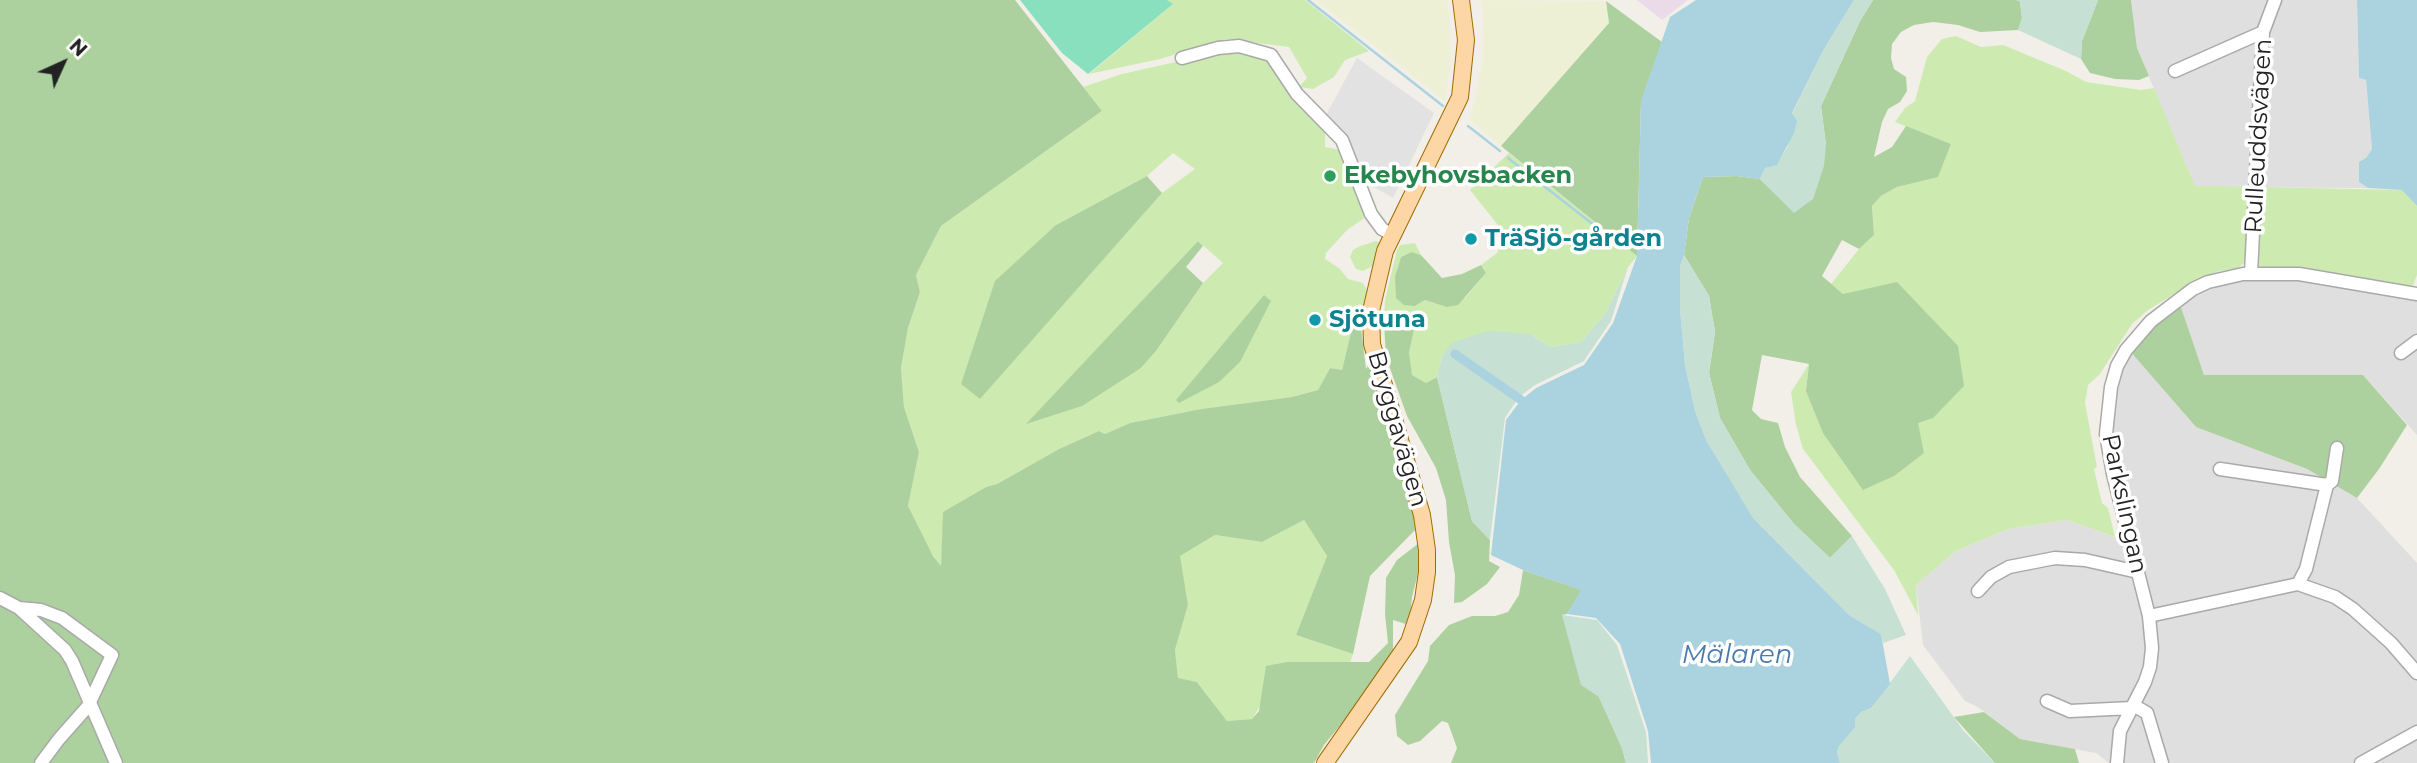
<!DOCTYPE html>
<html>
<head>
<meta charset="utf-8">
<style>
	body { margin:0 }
	#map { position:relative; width:2417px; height:763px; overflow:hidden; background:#f2efe9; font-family:Montserrat,sans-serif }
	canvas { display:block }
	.north { position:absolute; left:28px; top:28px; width:70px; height:70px; -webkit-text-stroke:5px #fff; paint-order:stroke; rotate:45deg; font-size:19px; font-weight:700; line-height:28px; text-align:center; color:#222 }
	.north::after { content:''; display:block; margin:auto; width:24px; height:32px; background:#222; clip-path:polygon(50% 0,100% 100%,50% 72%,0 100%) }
</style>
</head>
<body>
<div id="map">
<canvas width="2417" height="763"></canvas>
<div class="north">N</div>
</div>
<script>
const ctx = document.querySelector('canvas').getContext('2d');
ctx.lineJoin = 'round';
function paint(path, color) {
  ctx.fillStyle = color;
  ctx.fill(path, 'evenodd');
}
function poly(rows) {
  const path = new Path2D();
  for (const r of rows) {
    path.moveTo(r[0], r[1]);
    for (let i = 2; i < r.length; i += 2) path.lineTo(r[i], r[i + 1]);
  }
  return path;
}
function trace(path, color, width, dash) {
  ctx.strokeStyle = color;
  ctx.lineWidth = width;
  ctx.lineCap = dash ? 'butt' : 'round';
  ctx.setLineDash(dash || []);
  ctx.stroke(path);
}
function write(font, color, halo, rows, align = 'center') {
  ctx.font = font + ' Montserrat,sans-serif';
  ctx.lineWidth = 7;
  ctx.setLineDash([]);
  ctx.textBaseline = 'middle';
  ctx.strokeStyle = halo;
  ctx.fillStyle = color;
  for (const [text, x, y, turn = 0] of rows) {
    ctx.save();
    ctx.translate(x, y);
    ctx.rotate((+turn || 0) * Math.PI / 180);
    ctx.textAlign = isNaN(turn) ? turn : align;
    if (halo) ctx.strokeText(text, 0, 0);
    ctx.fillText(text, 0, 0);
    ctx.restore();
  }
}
paint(poly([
	[2131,0,2357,0,2359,78,2366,80,2372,149,2366,158,2359,182,2368,188,2195,187,2137,48],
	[2251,277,2285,279,2417,299,2417,435,2363,375,2204,375,2182,310,2178,304,2210,288],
	[2129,350,2196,427,2307,469,2357,498,2417,563,2417,763,2109,763,2096,753,2020,739,1978,707,1965,701,1923,645,1916,585,1956,551,2008,529,2067,520,2115,537,2135,539,2115,466,2109,428,2113,394]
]), '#e0dfdf');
paint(poly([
	[1637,0,1688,0,1662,20]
]), '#ebdbe8');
paint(poly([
	[1316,0,1447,0,1450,19,1451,63,1445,101],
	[1480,0,1606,1,1609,23,1501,146,1470,120,1482,61,1483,11]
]), '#eef0d5');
paint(poly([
	[1167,0,1305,0,1369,51,1345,60,1334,77,1313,89,1299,87,1307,78,1289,47,1227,39,1160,59,1089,74,1172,5],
	[1956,36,1981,47,2003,45,2066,71,2086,82,2141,90,2154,88,2195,186,2251,187,2248,260,2238,268,2219,271,2197,280,2148,310,2132,324,2100,374,2088,385,2085,403,2097,467,2094,469,2102,503,2108,508,2115,537,2067,520,2008,529,1956,551,1916,585,1918,615,1894,570,1803,449,1796,425,1791,392,1809,364,1806,391,1843,294,1831,284,1859,249,1874,235,1872,206,1881,196,1897,187,1938,176,1951,144,1895,122,1905,108,1915,101,1927,57,1942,39],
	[1238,48,1270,57,1325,127,1325,147,1341,150,1365,213,1363,219,1347,230,1326,253,1325,259,1339,268,1348,279,1363,283,1368,292,1365,306,1358,304,1342,370,1330,368,1318,390,1292,397,1201,409,1130,423,1105,434,1099,431,1059,449,997,484,986,487,944,512,941,567,924,542,908,506,919,452,904,407,901,368,908,328,920,292,916,275,941,226,1102,111,1083,87,1122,74],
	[1173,153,1195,169,1162,193,980,398,1056,225,1147,176],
	[1198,241,1223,263,1203,283,1156,351,1141,368,1028,423],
	[1509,153,1637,256,1628,267,1605,314,1581,342,1550,347,1530,334,1442,356,1437,377,1426,383,1412,375,1409,364,1409,353,1416,320,1384,322,1385,300,1397,250,1400,245,1415,243,1421,255,1410,252,1401,257,1395,276,1415,306,1425,300,1434,303,1465,298,1486,273,1481,265,1497,253,1505,234,1470,190],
	[2258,187,2403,190,2417,206,2417,275,2411,290,2268,271,2257,265],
	[1376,241,1381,243,1376,264,1363,271,1356,269,1350,257,1353,250,1360,246],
	[1304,520,1327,556,1296,635,1353,654,1350,663,1287,662,1252,719,1227,721,1197,682,1178,679,1175,650,1188,605,1179,556,1215,535,1262,542]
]), '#cdebb0');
paint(poly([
	[0,0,1015,0,1102,111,941,226,916,275,920,292,908,328,901,368,904,407,919,452,908,506,933,556,941,566,943,512,986,487,997,484,1059,449,1099,431,1105,434,1130,423,1201,409,1292,397,1318,390,1330,368,1342,370,1358,303,1366,369,1369,364,1375,374,1415,511,1415,530,1370,576,1353,654,1296,635,1327,556,1304,520,1262,542,1215,535,1180,556,1188,605,1175,650,1178,678,1197,682,1227,721,1252,719,1259,711,1266,666,1287,662,1369,662,1388,643,1385,614,1386,578,1397,560,1419,543,1420,565,1412,597,1409,625,1393,620,1393,651,1368,691,1324,745,1314,763,0,763],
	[1873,0,2016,0,2020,1,2022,18,2018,30,1980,32,1958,25,1933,22,1914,25,1901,32,1892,44,1891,58,1894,69,1906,77,1907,91,1900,102,1888,109,1882,122,1874,157,1892,147,1906,126,1951,144,1938,177,1897,187,1881,196,1872,206,1874,235,1859,249,1842,240,1822,276,1843,294,1897,282,1958,346,1964,386,1933,418,1918,423,1924,453,1894,476,1863,490,1823,433,1806,391,1809,364,1762,355,1752,410,1761,419,1778,423,1785,447,1800,477,1852,536,1830,558,1794,524,1750,470,1720,418,1709,373,1715,332,1709,296,1684,255,1689,218,1703,177,1737,176,1760,179,1794,212,1826,145,1821,106,1860,21],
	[2098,0,2131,0,2137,48,2149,76,2139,80,2115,79,2090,73,2081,59,2082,41],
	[1606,1,1662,42,1641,102,1637,256,1501,146,1609,23],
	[1147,176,1162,193,980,399,961,384,995,281,1056,225],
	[1198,241,1203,246,1186,267,1203,283,1156,351,1141,368,1082,406,1026,424],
	[1411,252,1421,255,1442,278,1462,274,1481,265,1486,273,1458,305,1447,307,1425,300,1415,306,1404,305,1396,298,1395,276,1401,257],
	[1264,295,1271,301,1240,362,1219,382,1179,403,1176,400],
	[2178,304,2182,310,2204,375,2363,375,2407,425,2379,469,2357,498,2307,469,2196,427,2129,350],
	[1416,320,1409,353,1412,375,1426,383,1437,377,1472,521,1490,540,1489,561,1500,567,1487,584,1462,602,1454,603,1455,575,1449,542,1446,500,1436,468,1407,416,1386,357,1384,322],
	[1523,570,1582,590,1567,614,1562,615,1622,748,1626,763,1451,763,1457,748,1448,723,1442,721,1420,741,1408,745,1397,736,1395,715,1428,661,1430,646,1449,625,1472,616,1495,616,1508,612,1519,595],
	[1984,712,2020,739,2075,749,2079,763,1995,763,1954,717]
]), '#add19e');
paint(poly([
	[1854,0,1873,0,1860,21,1821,106,1826,145,1824,166,1813,199,1794,213,1760,179,1765,168,1777,164,1788,146,1792,114,1824,49],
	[2017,0,2098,0,2082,41,2081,59,2018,30,2022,18,2020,2],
	[1684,255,1709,296,1715,332,1709,373,1720,418,1750,470,1794,524,1830,558,1852,536,1885,589,1906,635,1883,643,1881,634,1849,615,1753,518,1732,484,1706,440,1695,411,1685,365,1680,309,1680,266],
	[1628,267,1611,321,1584,361,1535,385,1519,397,1505,418,1490,540,1472,521,1437,377,1442,356,1453,342,1488,331,1530,334,1550,347,1581,342,1605,314],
	[1562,615,1597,620,1617,645,1646,732,1648,763,1626,763,1622,748,1599,697,1581,685],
	[1910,656,1963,730,1995,763,1840,763,1837,752,1839,746,1855,719,1861,712,1871,708]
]), '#c6e0d4');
paint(poly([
	[1020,0,1167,0,1173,4,1088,74,1062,53]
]), '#88e0be');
paint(poly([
	[1357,58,1434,113,1393,198,1355,176,1326,115]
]), '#e2e2e2');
paint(poly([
	[1696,0,1854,0,1824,49,1792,113,1797,121,1794,133,1777,165,1765,168,1760,179,1737,176,1703,177,1689,218,1684,255,1680,266,1680,309,1685,365,1695,411,1706,440,1753,518,1849,615,1881,634,1890,684,1871,708,1861,712,1855,719,1855,727,1839,746,1837,752,1840,763,1651,763,1648,731,1620,644,1596,618,1567,614,1581,590,1523,570,1491,555,1506,420,1521,400,1536,388,1584,365,1613,323,1637,256,1641,101,1670,17],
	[2357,0,2417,0,2417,206,2402,190,2368,188,2359,182,2359,162,2366,158,2372,149,2366,80,2359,78]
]), '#aad3df');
trace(poly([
	[1308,0,1443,106],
	[1468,126,1500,151],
	[1508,158,1617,243]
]), '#aad3df', 2.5);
trace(poly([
	[1455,354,1521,400]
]), '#aad3df', 9);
const minor = poly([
	[1182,58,1218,48,1239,46,1271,55,1297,94,1342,140,1371,214,1382,229,1393,235],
	[2175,71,2263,32],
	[2251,273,2263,32,2275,0],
	[2401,353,2417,341],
	[2220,469,2327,485],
	[2298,584,2306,569,2327,485,2332,481,2337,448],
	[1978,591,1991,577,2009,567,2055,558,2085,560,2138,572],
	[0,598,19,608,65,650,72,661,116,763],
	[19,608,41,610,62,618,112,655,90,702],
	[2149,616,2298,584,2335,597,2353,609,2391,643,2417,673],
	[2047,701,2070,711,2132,708],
	[2133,705,2147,713,2162,763],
	[41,763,59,739,90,704],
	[2117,763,2120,731,2145,682,2150,667,2152,648,2149,616,2113,474,2106,434,2111,387,2117,366,2126,350,2151,321,2193,289,2208,282,2243,274,2299,274,2417,294],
	[2361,763,2417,732]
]);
const major = poly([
	[1325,763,1409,642,1423,600,1427,572,1427,550,1422,515,1372,344,1371,311,1385,251,1460,97,1466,40,1461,0]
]);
trace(minor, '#a9a9a9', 15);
trace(major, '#a06b00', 18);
trace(minor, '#fff', 12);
trace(major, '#fcd6a4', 16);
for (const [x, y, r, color] of [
	[1330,176,7,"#2e9e5b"],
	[1471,239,7,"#0f9aa8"],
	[1315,320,7,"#0f9aa8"]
]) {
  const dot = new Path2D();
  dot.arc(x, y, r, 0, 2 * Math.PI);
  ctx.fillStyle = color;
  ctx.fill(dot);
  trace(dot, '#fff', 2.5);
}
write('24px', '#222', '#fff', [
	["Rulleuddsvägen",2259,136,-87],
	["Bryggavägen",1397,429,74],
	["Parkslingan",2124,504,78]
]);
write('bold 24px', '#27864d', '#fff', [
	["Ekebyhovsbacken",1344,176]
], 'left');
write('bold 24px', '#0d838f', '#fff', [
	["TräSjö-gården",1485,239],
	["Sjötuna",1329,320]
], 'left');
write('italic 26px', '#4a7aab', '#fff', [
	["Mälaren",1737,655]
]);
</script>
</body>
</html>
